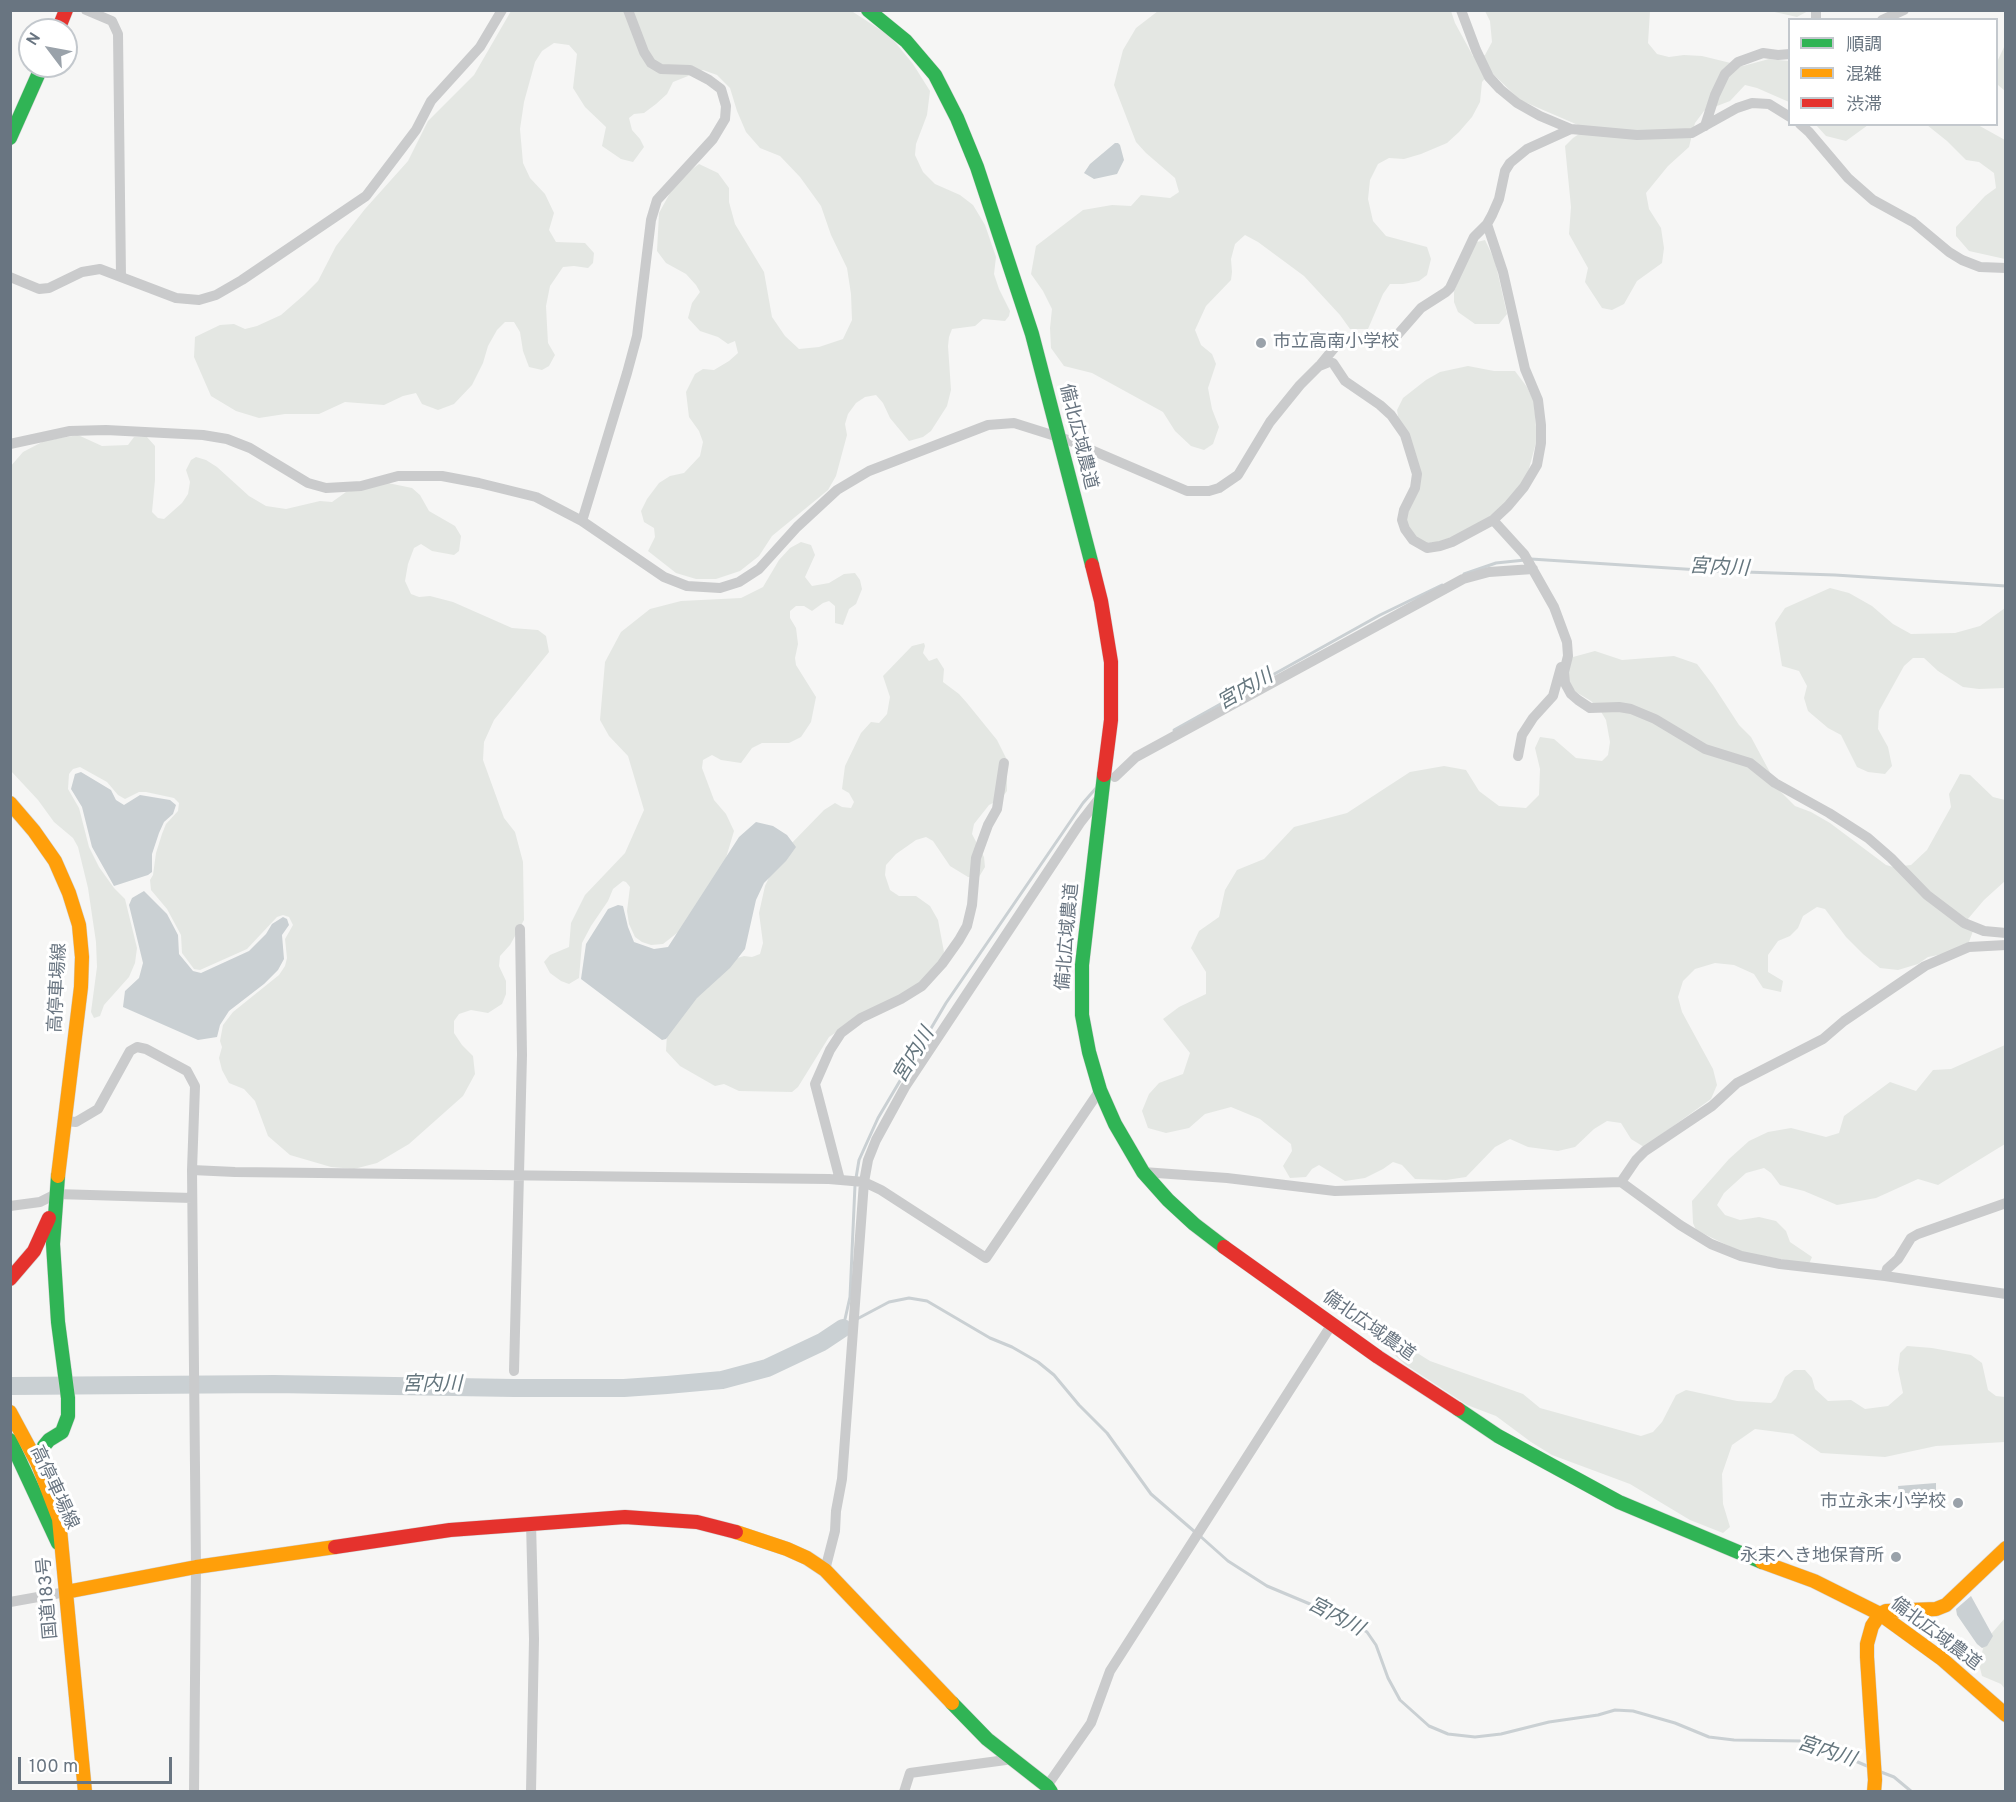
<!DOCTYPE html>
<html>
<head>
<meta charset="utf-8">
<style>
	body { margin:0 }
	#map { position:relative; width:2016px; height:1802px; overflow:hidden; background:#f6f6f5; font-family:Overpass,"Noto Sans JP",sans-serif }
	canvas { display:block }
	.frame { position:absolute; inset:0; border:12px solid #697581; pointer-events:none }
	.legend { position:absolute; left:1788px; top:18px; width:210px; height:108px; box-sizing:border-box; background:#fff; border:2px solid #c3c8cd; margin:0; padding:8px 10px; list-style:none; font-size:18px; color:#697581 }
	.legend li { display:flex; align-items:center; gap:12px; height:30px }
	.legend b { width:30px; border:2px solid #c3c8cd }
	.north { position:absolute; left:18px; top:18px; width:60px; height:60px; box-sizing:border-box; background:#fff; border:2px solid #c3c8cd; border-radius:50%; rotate:302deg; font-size:16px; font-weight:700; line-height:24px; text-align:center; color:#697581 }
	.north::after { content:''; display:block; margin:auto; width:21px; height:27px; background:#9aa2aa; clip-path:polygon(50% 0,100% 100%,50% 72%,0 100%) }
	.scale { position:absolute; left:18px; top:1757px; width:154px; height:27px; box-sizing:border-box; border:3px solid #697581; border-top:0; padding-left:8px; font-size:18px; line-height:21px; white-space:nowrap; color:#697581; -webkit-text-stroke:4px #fff; paint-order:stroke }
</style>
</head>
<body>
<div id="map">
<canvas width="2016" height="1802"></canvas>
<div class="frame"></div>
<ul class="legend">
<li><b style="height:8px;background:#30b455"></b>順調</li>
<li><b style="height:8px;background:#ff9f0a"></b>混雑</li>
<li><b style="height:8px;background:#e5322d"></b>渋滞</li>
</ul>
<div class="north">N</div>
<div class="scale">100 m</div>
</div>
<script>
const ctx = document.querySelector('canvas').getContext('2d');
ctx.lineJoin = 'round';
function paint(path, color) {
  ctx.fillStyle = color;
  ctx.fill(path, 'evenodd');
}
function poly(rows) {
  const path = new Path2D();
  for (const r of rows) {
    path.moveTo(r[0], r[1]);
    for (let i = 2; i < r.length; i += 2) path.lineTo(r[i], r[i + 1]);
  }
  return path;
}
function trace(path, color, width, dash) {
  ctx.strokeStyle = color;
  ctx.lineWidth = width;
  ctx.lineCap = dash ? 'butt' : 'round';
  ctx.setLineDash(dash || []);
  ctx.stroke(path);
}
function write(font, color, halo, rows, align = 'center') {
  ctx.font = font + ' Overpass,"Noto Sans JP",sans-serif';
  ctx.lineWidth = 6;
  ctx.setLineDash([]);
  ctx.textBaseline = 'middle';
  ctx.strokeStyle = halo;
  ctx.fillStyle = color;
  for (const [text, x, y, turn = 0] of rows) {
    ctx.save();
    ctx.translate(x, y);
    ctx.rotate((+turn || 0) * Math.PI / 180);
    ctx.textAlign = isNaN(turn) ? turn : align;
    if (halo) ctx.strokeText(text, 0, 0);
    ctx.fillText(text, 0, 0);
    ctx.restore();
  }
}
paint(poly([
	[850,10,890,36,913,64,930,91,927,115,916,144,915,155,923,172,935,184,960,195,973,205,985,225,996,257,994,274,999,289,1010,311,1009,316,1005,321,983,319,975,326,952,329,949,337,948,346,951,390,947,406,931,431,923,437,909,441,890,418,883,403,876,395,865,397,856,403,848,414,845,424,847,435,836,476,828,490,772,536,759,556,740,571,716,579,696,579,676,573,648,551,655,537,654,528,644,522,641,511,647,499,659,483,670,476,684,473,700,456,703,442,699,431,689,417,686,392,695,374,703,369,714,370,729,361,738,353,735,341,728,344,718,337,700,331,688,318,692,303,700,292,696,285,686,274,666,263,657,251,659,213,670,193,684,175,699,164,718,173,729,188,729,202,735,224,764,272,772,317,785,336,799,349,819,347,843,339,852,320,851,294,847,268,831,235,821,206,800,177,780,156,760,148,746,132,737,111,730,88,717,75,703,70,673,82,667,94,656,104,644,113,634,114,629,118,632,130,640,139,644,147,633,162,621,159,602,146,606,127,585,107,573,88,577,54,569,45,554,43,542,51,535,62,524,102,520,129,523,163,530,178,545,194,554,213,549,230,556,242,585,243,594,253,593,263,588,268,574,266,563,267,550,286,546,306,547,325,548,343,555,355,549,366,542,370,529,367,523,351,520,332,514,322,505,322,497,330,488,346,483,363,472,385,454,404,438,410,422,404,416,393,403,396,384,405,345,402,319,414,285,414,259,418,236,411,211,396,194,357,195,337,220,325,234,324,245,329,257,326,281,315,304,295,318,281,336,246,365,209,408,161,428,121,474,75,511,11],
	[1158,11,1451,11,1455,23,1473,56,1485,55,1492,42,1490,21,1485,11,1650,11,1648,43,1657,54,1669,57,1684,55,1702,56,1743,66,1769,59,1789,61,1789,102,1757,88,1745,85,1730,101,1704,111,1695,123,1689,147,1668,166,1646,193,1649,209,1661,228,1664,248,1662,263,1637,281,1624,304,1612,310,1602,308,1585,282,1588,268,1569,234,1571,207,1565,146,1573,138,1579,134,1578,125,1520,100,1491,72,1482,82,1480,102,1472,117,1459,132,1447,143,1421,154,1404,159,1389,158,1378,164,1370,180,1368,199,1373,221,1386,236,1427,247,1431,259,1427,275,1419,281,1403,284,1390,284,1383,294,1368,329,1350,329,1340,315,1304,276,1258,242,1245,235,1235,244,1231,259,1232,272,1231,280,1206,306,1195,330,1201,345,1212,354,1216,364,1208,388,1212,409,1219,427,1213,444,1204,450,1191,446,1175,431,1163,412,1092,373,1064,366,1051,348,1050,328,1052,309,1043,291,1031,274,1036,246,1083,210,1112,205,1131,206,1141,195,1170,198,1179,192,1175,178,1146,153,1136,142,1114,85,1123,50,1136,28],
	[1770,11,1770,10,1808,11,1797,17],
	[2005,45,2005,91,1998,85,1996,78,1997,62],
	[1816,125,1868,125,1846,141,1826,136],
	[1927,125,1978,125,2005,140,2005,259,1969,251,1956,236,1956,227,1985,196,1996,188,1994,173,1979,162,1966,160,1947,141],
	[1485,240,1495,261,1507,314,1499,324,1475,324,1458,312,1454,302,1454,292,1464,264,1477,242],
	[1468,366,1494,371,1515,371,1527,387,1534,402,1537,439,1527,476,1505,504,1488,518,1453,537,1438,542,1427,543,1416,540,1407,524,1407,514,1420,485,1399,422,1397,410,1403,398,1426,380,1440,372],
	[78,435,102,446,128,445,134,437,147,437,155,446,155,480,152,512,158,518,164,519,182,503,188,494,190,482,186,470,191,460,196,457,206,460,217,467,249,496,266,506,286,509,320,501,332,502,346,492,388,483,412,488,420,495,429,511,455,526,461,536,459,551,454,555,432,551,421,544,414,548,408,564,405,581,411,594,419,597,430,596,453,602,512,628,538,630,546,636,549,652,494,720,484,742,483,760,504,818,515,832,523,862,524,920,510,945,500,956,499,966,506,981,506,994,502,1004,488,1013,471,1010,459,1014,454,1021,454,1033,462,1045,473,1056,475,1074,463,1096,409,1144,377,1163,354,1169,331,1167,290,1155,268,1136,255,1101,244,1089,229,1083,222,1070,219,1058,222,1047,220,1041,223,1025,233,1012,279,975,285,966,287,958,285,939,293,925,289,917,283,915,277,917,247,949,200,970,194,969,182,953,181,935,167,909,151,890,150,880,153,875,156,853,162,834,166,824,178,811,179,803,174,798,146,792,139,792,125,799,118,795,107,782,80,767,73,769,69,774,68,789,79,808,89,847,99,867,114,888,125,899,137,948,135,963,129,977,104,1005,100,1016,94,1018,91,1012,97,967,96,942,88,888,78,847,73,838,54,822,38,800,11,771,10,467,23,452,44,441],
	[801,542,811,545,815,555,805,577,812,586,829,583,844,574,855,573,860,580,862,589,856,604,849,609,843,625,835,623,835,606,829,601,823,603,812,611,804,606,796,606,790,611,790,618,796,628,798,644,795,658,796,665,816,697,811,722,801,737,789,743,762,743,752,748,741,763,721,760,712,755,703,760,702,768,714,800,726,814,734,831,723,868,686,926,663,944,651,945,642,942,635,937,629,924,627,911,630,887,626,882,623,881,613,889,608,901,591,926,582,943,579,978,569,984,561,981,550,973,544,962,550,955,569,947,571,923,585,895,625,853,644,810,628,756,609,736,600,720,605,662,621,632,650,609,681,601,741,598,763,587,779,560,790,548],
	[1830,588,1849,593,1872,606,1893,624,1911,634,1955,633,1980,626,2005,608,2005,688,1979,689,1963,687,1938,671,1924,658,1913,658,1904,666,1879,711,1878,729,1888,747,1892,766,1885,774,1868,772,1857,767,1841,735,1828,728,1808,711,1804,698,1807,686,1799,671,1782,666,1775,623,1785,608],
	[924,643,925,646,923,653,929,661,937,658,944,669,943,682,959,694,967,703,997,740,1007,760,1007,791,1001,799,989,805,974,824,972,834,984,857,985,867,979,877,968,877,950,866,933,841,926,837,916,840,896,854,886,865,885,875,890,890,899,896,916,896,930,906,938,920,944,952,940,964,914,988,855,1020,829,1037,798,1087,792,1092,739,1091,724,1084,715,1086,680,1066,666,1051,667,1034,692,999,734,959,744,956,752,957,760,954,763,943,759,913,765,886,774,867,788,847,824,810,835,803,842,807,851,808,854,802,849,793,842,789,845,766,861,733,871,722,879,723,887,714,890,697,883,676,912,646],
	[1595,651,1622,660,1674,656,1697,664,1713,685,1739,725,1751,737,1780,791,1795,806,1811,812,1830,823,1886,865,1893,867,1911,865,1927,850,1951,807,1949,794,1960,774,1970,775,1993,797,2005,800,2005,881,1984,900,1967,920,1973,931,1969,942,1943,954,1928,957,1918,964,1898,970,1880,968,1863,954,1846,937,1825,909,1817,907,1803,916,1798,928,1790,936,1778,941,1768,955,1768,972,1783,981,1781,992,1763,988,1754,974,1734,965,1715,963,1695,969,1683,981,1678,997,1682,1012,1713,1069,1717,1085,1711,1099,1644,1147,1631,1139,1621,1123,1607,1121,1594,1129,1575,1147,1558,1151,1528,1147,1510,1139,1495,1147,1466,1177,1446,1180,1415,1179,1402,1165,1393,1162,1383,1169,1365,1178,1345,1181,1319,1165,1312,1169,1306,1177,1290,1178,1283,1166,1292,1151,1291,1144,1260,1119,1231,1107,1205,1114,1189,1128,1166,1133,1148,1128,1142,1111,1149,1094,1159,1083,1183,1074,1190,1053,1163,1019,1179,1007,1206,994,1206,972,1191,948,1199,931,1219,917,1225,890,1237,870,1264,859,1294,827,1347,813,1410,772,1444,766,1466,770,1479,791,1499,806,1526,808,1539,795,1540,769,1535,748,1540,737,1554,739,1576,758,1602,761,1608,755,1610,742,1606,720,1600,710,1591,701,1576,692,1567,683,1566,672,1573,657],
	[2005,1045,2005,1144,1938,1185,1918,1179,1876,1198,1837,1205,1804,1191,1780,1185,1771,1173,1764,1168,1746,1173,1724,1193,1717,1205,1725,1215,1740,1220,1759,1217,1776,1221,1786,1231,1790,1242,1812,1257,1809,1264,1741,1252,1696,1230,1693,1223,1692,1201,1729,1159,1749,1141,1768,1132,1791,1128,1826,1137,1839,1133,1844,1116,1890,1082,1916,1091,1933,1070,1951,1069],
	[1390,1336,1430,1361,1523,1394,1540,1408,1641,1436,1653,1432,1662,1422,1676,1395,1686,1390,1737,1401,1771,1403,1776,1398,1785,1377,1794,1370,1805,1370,1812,1378,1815,1389,1828,1401,1851,1400,1865,1409,1888,1406,1903,1393,1898,1369,1900,1353,1907,1346,1932,1348,1971,1355,1982,1363,1988,1390,1996,1396,2005,1397,2005,1442,1936,1446,1885,1457,1821,1453,1793,1434,1755,1429,1732,1445,1722,1474,1723,1504,1730,1527,1723,1533,1690,1520,1630,1484,1552,1455,1531,1442,1496,1416,1467,1405,1406,1365,1383,1345],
	[2005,1618,2005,1689,2001,1684,1982,1676,1979,1664,1985,1641]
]), '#e4e7e3');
paint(poly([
	[1115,143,1118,143,1120,145,1124,160,1117,174,1094,179,1084,173,1090,164],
	[81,772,111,790,116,800,124,805,140,795,170,800,176,805,173,814,164,822,159,833,152,854,152,872,148,875,114,886,92,847,82,807,71,789,75,774],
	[756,822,773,826,787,835,796,847,786,861,764,883,756,900,745,949,730,968,697,998,666,1039,662,1040,581,979,586,944,608,909,618,905,623,906,628,927,634,942,654,949,668,947,739,837],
	[144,891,167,914,178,935,179,954,193,971,201,973,249,951,266,934,272,924,283,917,287,919,289,925,282,935,284,959,278,970,264,984,229,1011,220,1025,217,1037,198,1040,123,1007,125,991,139,978,143,963,129,905,132,898],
	[1936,1483,1936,1492,1899,1494,1898,1486],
	[1971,1596,1993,1636,1987,1646,1982,1648,1977,1644,1957,1615,1956,1609]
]), '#cad0d3');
trace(poly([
	[1531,559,1715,571,1835,575,2006,586],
	[1464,574,1496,563,1525,560],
	[1174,730,1380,615,1442,585],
	[856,1178,859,1160,878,1118,946,1003,1083,803,1097,787],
	[857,1319,889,1302,909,1298,927,1301,990,1338,1012,1347,1038,1362,1054,1375,1079,1405,1107,1433,1151,1494,1195,1532],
	[843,1328,850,1297,855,1185],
	[1200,1536,1228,1561,1267,1586,1341,1617,1367,1632,1376,1645,1388,1678,1400,1700,1429,1726,1448,1734,1475,1737,1501,1734,1549,1722,1598,1715,1615,1710,1633,1711,1675,1723,1709,1737,1734,1740,1802,1741,1839,1754,1867,1766],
	[1881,1772,1894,1777,1912,1792]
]), '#cad0d3', 3);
trace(poly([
	[10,1386,274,1384,514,1388,624,1388,667,1385,722,1380,767,1368,822,1342,843,1328]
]), '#cad0d3', 18);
const fast = poly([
	[868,10,906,41,935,75,957,118,977,167,1032,334,1092,565],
	[10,138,42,66],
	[1104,775,1082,965,1082,1015,1089,1052,1100,1090,1115,1124,1143,1172,1168,1200,1194,1224,1224,1247],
	[1458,1409,1498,1436,1619,1502,1762,1562],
	[10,1440,58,1543],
	[38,1464,44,1446,49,1440,62,1432,68,1416,68,1398,58,1322,53,1244,58,1176],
	[952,1703,987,1739,1047,1786,1051,1792]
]);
const slow = poly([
	[10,803,34,831,55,861,69,893,79,925,82,957,81,987,58,1176],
	[10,1412,38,1464,59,1519,85,1792],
	[736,1532,787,1549,807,1558,825,1570,952,1703],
	[1762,1562,1814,1581,1880,1614,1942,1659,2006,1715],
	[66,1592,196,1567,335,1547],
	[1874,1792,1875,1780,1867,1657,1867,1644,1872,1626,1880,1614,1886,1611,1936,1609,1946,1605,2006,1548]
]);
const jam = poly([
	[58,30,66,10],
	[1092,565,1101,601,1111,662,1111,720,1104,775],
	[1224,1247,1378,1357,1458,1409],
	[10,1279,34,1251,49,1218],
	[335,1547,450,1530,625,1517,697,1522,736,1532]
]);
trace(fast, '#d2d2d2', 15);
trace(slow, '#d2d2d2', 15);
trace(jam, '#d2d2d2', 15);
trace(poly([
	[86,10,112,21,118,34,121,277],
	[1461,10,1476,50,1489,77,1500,89,1517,103,1540,116,1571,129,1637,135,1692,133,1737,108,1752,103,1769,104,1790,117],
	[1816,10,1816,20],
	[1882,20,1904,10],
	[1800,124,1809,132,1848,178,1873,200,1913,222,1949,252,1962,260,1980,267,2006,268],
	[1705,126,1715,95,1725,74,1738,62,1763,53,1778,55,1790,54],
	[10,277,39,289,49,288,82,272,100,269,176,298,199,300,216,295,242,280,366,196,416,130,431,101,480,47,502,10],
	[1321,364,1335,347,1345,342,1363,339,1393,340,1421,308,1446,292,1450,288,1474,237,1487,224,1492,215,1499,199,1505,171,1510,163,1527,149,1571,129],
	[10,444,70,431,106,430,203,435,227,439,250,448,308,483,326,488,361,486,398,476,442,476,479,483,536,497,582,521,664,577,687,586,720,588,739,582,759,569,797,527,837,490,869,471,988,425,1014,423,1068,440,1187,491,1209,491,1219,488,1238,475,1270,422,1300,385,1319,366,1329,362,1333,363,1345,381,1380,405,1391,415,1405,435,1417,474,1415,488,1404,510,1402,520,1405,529,1413,540,1427,548,1440,546,1452,542,1493,520,1508,506,1524,487,1537,465,1541,443,1541,425,1538,400,1525,369,1503,272,1487,224],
	[1493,520,1524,554,1554,607,1567,642,1568,656,1564,672,1565,683,1571,694,1578,700,1590,708,1619,707,1631,709,1655,719,1705,749,1750,763,1775,783,1829,813,1868,838,1891,858,1927,895,1964,923,1984,931,2006,933],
	[582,521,627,373,637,336,651,220,657,200,713,139,725,119,726,106,721,89,709,80,690,70,661,69,651,63,644,52,628,10],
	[1518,756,1522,735,1533,718,1553,696,1561,667],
	[1115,777,1136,757,1463,579,1489,572,1533,569],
	[65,1121,76,1122,98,1109,130,1051,137,1047,146,1049,187,1071,195,1086,192,1170,196,1567,194,1792],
	[192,1170,235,1172,829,1179,864,1182,881,1190,986,1258,1100,1090],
	[1143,1172,1227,1178,1335,1191,1621,1182,1680,1225,1711,1244,1741,1256,1780,1264,1885,1276,2006,1294],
	[840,1180,815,1084,830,1050,841,1033,861,1018,901,999,922,986,942,964,959,940,967,926,972,905,976,858,988,825,997,809,1004,763],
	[1621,1182,1636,1160,1645,1151,1712,1106,1737,1083,1823,1039,1844,1021,1925,966,1969,947,2006,945],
	[10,1206,40,1202,56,1194,192,1198],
	[1885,1276,1887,1269,1898,1259,1911,1238,1918,1234,2006,1203],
	[514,1371,522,1055,520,929],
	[531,1523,534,1639,531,1792],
	[825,1570,835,1531,836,1511,842,1479,864,1182,868,1160,876,1140,905,1087,1080,823,1101,796],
	[10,1602,66,1592],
	[1047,1786,1091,1723,1110,1671,1332,1324],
	[904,1792,910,1773,1013,1759]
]), '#cacbcc', 10);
trace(fast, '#30b455', 14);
trace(slow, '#ff9f0a', 14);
trace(jam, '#e5322d', 14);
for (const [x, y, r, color] of [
	[1261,343,6,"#9aa2aa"],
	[1958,1503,6,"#9aa2aa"],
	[1896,1557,6,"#9aa2aa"]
]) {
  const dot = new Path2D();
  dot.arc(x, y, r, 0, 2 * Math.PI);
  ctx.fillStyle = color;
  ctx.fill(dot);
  trace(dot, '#fff', 2);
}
write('18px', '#697581', '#fff', [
	["市立高南小学校",1273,343,"left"],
	["市立永末小学校",1946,1503],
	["永末へき地保育所",1884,1557]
], 'right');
write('18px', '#697581', '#fff', [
	["備北広域農道",1077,437,76],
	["備北広域農道",1069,937,-85],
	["高停車場線",59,988,-87],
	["備北広域農道",1368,1327,35],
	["高停車場線",53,1488,65],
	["国道183号",49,1598,-95],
	["備北広域農道",1935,1635,37]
]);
write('italic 20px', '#65767e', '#fff', [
	["宮内川",1719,569,3],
	["宮内川",1246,691,-30],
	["宮内川",915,1056,-59],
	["宮内川",432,1386],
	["宮内川",1335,1618,28],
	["宮内川",1826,1753,18]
]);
</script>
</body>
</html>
